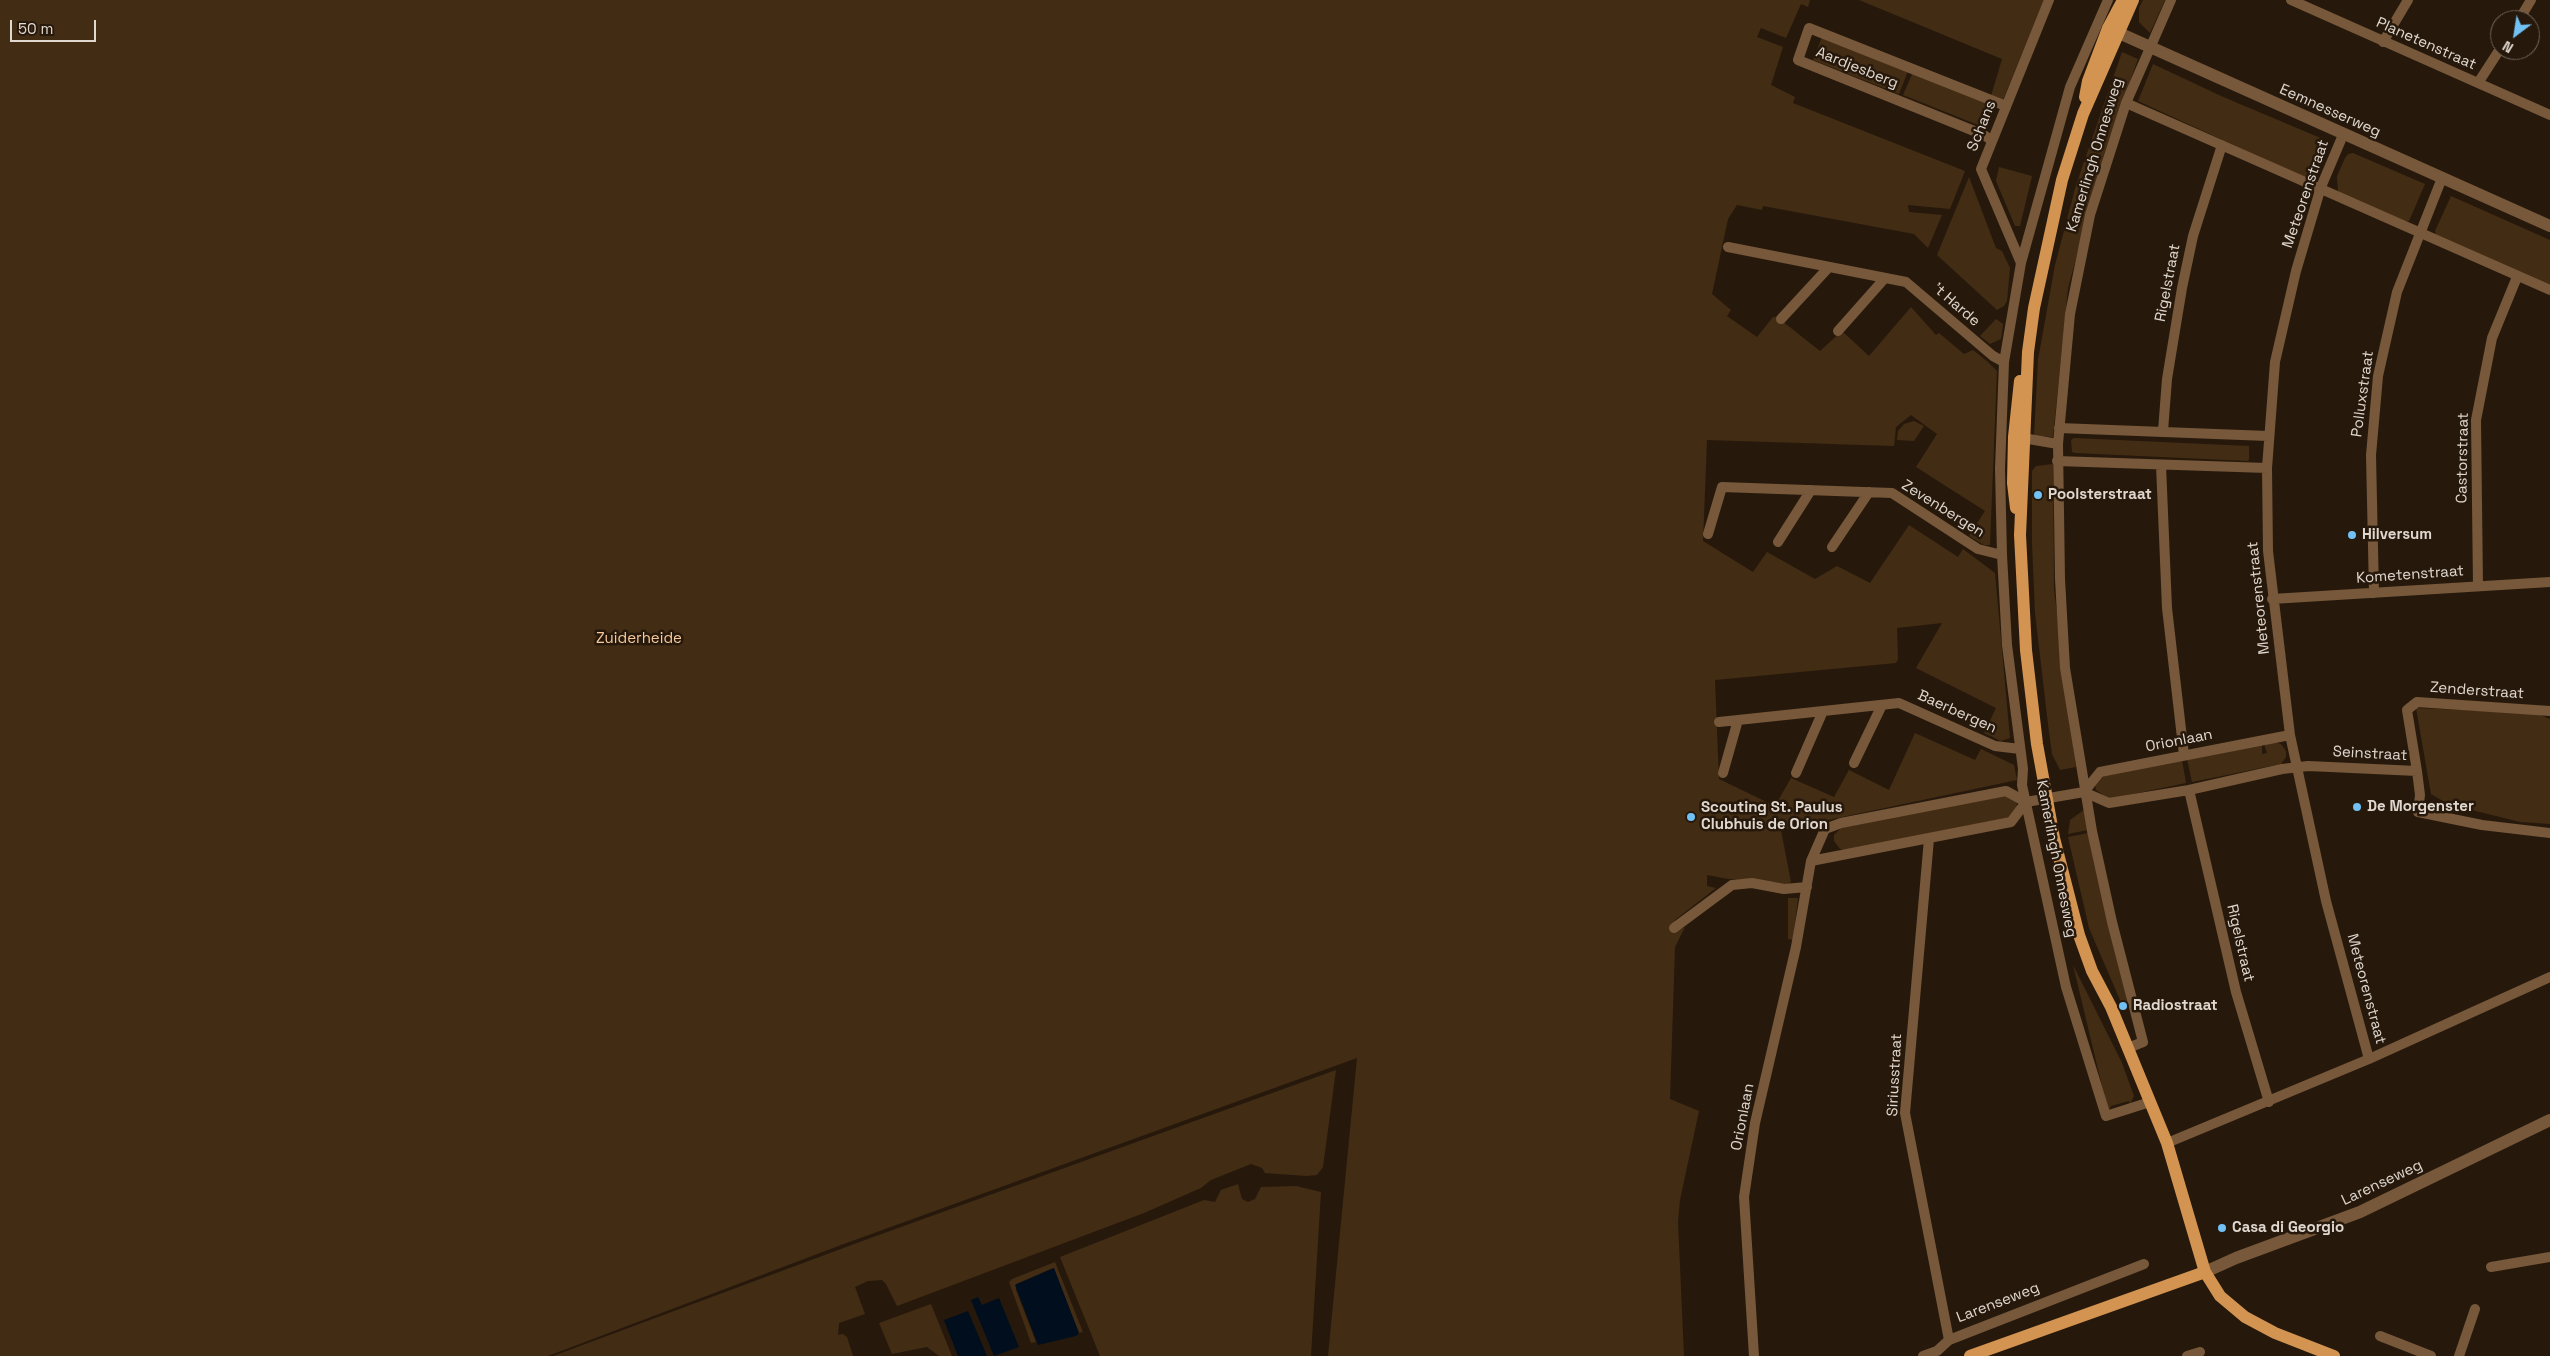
<!DOCTYPE html>
<html>
<head>
<meta charset="utf-8">
<style>
	body { margin:0 }
	#map { position:relative; width:2550px; height:1356px; overflow:hidden; background:#26190c; font-family:"Space Grotesk",sans-serif }
	canvas { display:block }
	.north { position:absolute; left:2490px; top:10px; width:50px; height:50px; box-sizing:border-box; background:#26190c; border:1px solid #70655a; border-radius:50%; rotate:211deg; font-size:14px; font-weight:700; line-height:20px; text-align:center; color:#e0d7ce }
	.north::after { content:''; display:block; margin:auto; width:18px; height:22px; background:#72c1f5; clip-path:polygon(50% 0,100% 100%,50% 72%,0 100%) }
	.scale { position:absolute; left:10px; top:20px; width:86px; height:22px; box-sizing:border-box; border:2px solid #e0d7ce; border-top:0; padding-left:6px; font-size:15px; line-height:18px; white-space:nowrap; color:#e0d7ce; -webkit-text-stroke:4px #26190c; paint-order:stroke }
</style>
</head>
<body>
<div id="map">
<canvas width="2550" height="1356"></canvas>
<div class="north">N</div>
<div class="scale">50 m</div>
</div>
<script>
const ctx = document.querySelector('canvas').getContext('2d');
ctx.lineJoin = 'round';
function paint(path, color) {
  ctx.fillStyle = color;
  ctx.fill(path, 'evenodd');
}
function poly(rows) {
  const path = new Path2D();
  for (const r of rows) {
    path.moveTo(r[0], r[1]);
    for (let i = 2; i < r.length; i += 2) path.lineTo(r[i], r[i + 1]);
  }
  return path;
}
function trace(path, color, width, dash) {
  ctx.strokeStyle = color;
  ctx.lineWidth = width;
  ctx.lineCap = dash ? 'butt' : 'round';
  ctx.setLineDash(dash || []);
  ctx.stroke(path);
}
function write(font, color, halo, rows, align = 'center') {
  ctx.font = font + ' "Space Grotesk",sans-serif';
  ctx.lineWidth = 5;
  ctx.setLineDash([]);
  ctx.textBaseline = 'middle';
  ctx.strokeStyle = halo;
  ctx.fillStyle = color;
  for (const [text, x, y, turn = 0] of rows) {
    ctx.save();
    ctx.translate(x, y);
    ctx.rotate((+turn || 0) * Math.PI / 180);
    ctx.textAlign = isNaN(turn) ? turn : align;
    if (halo) ctx.strokeText(text, 0, 0);
    ctx.fillText(text, 0, 0);
    ctx.restore();
  }
}
paint(poly([
	[0,0,1810,0,1808,7,1801,4,1786,38,1761,28,1757,37,1783,47,1771,85,1795,97,1793,103,1965,171,1950,209,1908,205,1909,212,1942,215,1928,248,1914,234,1763,206,1762,210,1737,205,1728,219,1712,294,1731,310,1727,316,1757,337,1773,317,1777,317,1820,351,1842,331,1869,356,1911,307,1936,335,1939,333,1964,354,1973,350,1988,362,1997,371,1990,545,1984,545,1969,536,1985,511,1916,467,1937,434,1911,415,1896,427,1894,446,1707,440,1703,541,1753,572,1767,552,1815,579,1837,566,1870,583,1909,525,1958,557,1963,549,1995,573,2010,738,2001,741,1984,733,1996,708,1916,668,1942,623,1897,628,1898,659,1896,663,1715,680,1719,779,1775,806,1791,778,1834,797,1849,770,1889,790,1915,733,1975,760,1981,749,2014,765,2017,780,1781,830,1791,882,1784,886,1754,880,1728,879,1707,875,1707,886,1716,888,1675,920,1676,932,1685,927,1675,947,1670,1099,1699,1111,1680,1200,1678,1222,1684,1356,1328,1356,1357,1058,841,1245,548,1356,0,1356],
	[1859,0,2044,0,2003,100,1991,96,2002,59],
	[2143,0,2165,0,2150,33,2139,22,2139,8],
	[1822,37,1908,71,1899,94,1813,60],
	[2122,52,2138,59,2105,151,2068,288,2053,437,2034,436,2038,360,2055,265,2076,185],
	[2153,64,2221,96,2323,139,2327,148,2318,170,2314,174,2309,174,2307,179,2138,101],
	[1913,72,1992,103,1983,127,1903,95],
	[2353,153,2425,184,2409,221,2405,221,2338,192,2337,176,2345,158,2348,154],
	[1999,167,2032,176,2020,226,2015,226,1996,181],
	[1969,177,1996,248,2002,251,2010,268,2007,301,2004,306,1997,310,1937,255],
	[2451,196,2550,240,2550,286,2436,235,2435,231],
	[1996,319,2003,324,2001,339,1990,344,1980,336],
	[1914,421,1924,426,1914,441,1897,440,1898,431,1904,424],
	[2074,438,2249,446,2249,459,2248,461,2075,453,2072,452,2071,440],
	[2053,464,2054,589,2076,767,2060,770,2052,754,2048,724,2035,613,2032,543,2032,471,2036,466],
	[2416,708,2536,713,2550,719,2550,824,2520,822,2448,804,2431,794],
	[2274,742,2281,744,2286,751,2286,757,2281,764,2192,782,2187,759,2262,744,2262,754,2267,753,2264,744],
	[2182,760,2186,783,2109,799,2096,790,2095,785,2101,776],
	[2005,795,2017,802,2016,812,2009,818,1847,850,1840,849,1834,841,1834,835,1842,827],
	[2084,810,2088,830,2068,834,2070,820],
	[2088,833,2129,1004,2123,1007,2089,928,2068,837],
	[1788,898,1798,898,1793,940,1788,939],
	[2073,965,2122,1063,2134,1096,2130,1104,2129,1101,2111,1106,2110,1109,2107,1107],
	[1336,1070,1323,1167,1317,1175,1307,1176,1265,1173,1262,1168,1251,1164,1211,1180,1201,1188,1144,1213,897,1306,886,1284,882,1280,868,1281,855,1287,865,1314,839,1323,838,1335,843,1334,847,1337,853,1356,553,1356,865,1240],
	[1238,1184,1242,1199,1248,1202,1255,1199,1261,1187,1296,1186,1321,1192,1311,1356,1100,1356,1060,1257,1204,1200,1215,1202,1221,1190],
	[1055,1262,1083,1332,1079,1333,1053,1268,1016,1284,1016,1290,1036,1342,1031,1343,1009,1282,1012,1279],
	[931,1304,952,1356,939,1356,927,1347,892,1354,879,1323]
]), '#432c14');
paint(poly([
	[1054,1268,1079,1333,1076,1336,1038,1345,1015,1285],
	[978,1297,982,1305,999,1298,1019,1347,994,1356,971,1300],
	[968,1311,987,1356,958,1356,944,1320]
]), '#000e1d');
trace(poly([
	[2108,0,2070,87,2021,263,2004,362,2000,469,2002,555,2007,645,2023,769,2022,785,2066,987,2106,1116,2150,1102],
	[2291,0,2550,115],
	[2519,20,2531,0],
	[2383,42,2408,0],
	[2478,83,2500,49],
	[2126,103,2550,290],
	[2343,135,2321,187,2296,271,2275,362,2267,468,2268,551,2290,735,2326,901,2369,1059],
	[1991,140,1984,135,1798,60,1809,28,2006,106],
	[1728,247,1906,282,1993,356,2004,362],
	[2021,263,1981,169,2049,0],
	[1781,319,1829,267],
	[1838,331,1885,278],
	[2059,428,2268,436],
	[2163,431,2167,379,2182,288,2193,236,2222,145],
	[2017,437,2058,444],
	[2057,461,2267,468],
	[2161,465,2167,608,2184,755],
	[1708,534,1722,487,1892,493,1978,549,2002,555],
	[1778,542,1811,490],
	[1832,547,1869,492],
	[2478,586,2476,420,2492,338,2517,277],
	[2374,593,2371,455,2378,376,2397,292,2442,178],
	[2272,599,2550,582],
	[1719,722,1738,720],
	[2290,735,2100,772,2084,792,2109,803,2189,790,2282,769,2308,766,2417,771,2420,795,2418,812,2482,825,2550,833],
	[1854,763,1882,705],
	[2417,771,2407,710,2417,702,2550,711],
	[1723,773,1738,720,1899,703,1995,746,2020,749],
	[1796,773,1823,711],
	[2189,790,2236,992,2269,1102],
	[2026,802,2084,792],
	[1929,839,1905,1113,1949,1340],
	[1674,928,1732,885,1752,883,1784,889,1807,887],
	[2128,1048,2143,1042,2112,922,2092,831,2065,668,2060,579,2058,444,2070,314,2090,215,2126,103,2171,0],
	[2167,1143,2369,1059,2550,977],
	[2491,1267,2550,1257],
	[2380,1336,2431,1356],
	[1754,1356,1744,1197,1755,1123,1796,947,1811,861,1825,829,1841,823,2006,791,2026,802,2011,822,1811,861],
	[1923,1356,1937,1351,1949,1340,2144,1264],
	[2187,1356,2200,1352],
	[2459,1356,2475,1309]
]), '#77583a', 10);
trace(poly([
	[2110,29,2550,226],
	[2205,1272,2236,1258,2360,1212,2550,1120]
]), '#77583a', 12);
trace(poly([
	[2133,0,2083,114,2062,180,2034,308,2028,352,2020,535,2026,650,2037,744,2054,838,2079,935,2092,971,2111,1007,2167,1143,2205,1272,2220,1296,2245,1317,2275,1333,2334,1356],
	[2085,97,2088,81,2108,28,2123,0],
	[2016,508,2013,483,2014,437,2020,381],
	[1970,1356,2205,1272]
]), '#d39452', 12);
for (const [x, y, r, color] of [
	[2038,495,5,"#72c1f5"],
	[2352,535,5,"#72c1f5"],
	[2357,807,5,"#72c1f5"],
	[1691,817,5,"#72c1f5"],
	[2123,1006,5,"#72c1f5"],
	[2222,1228,5,"#72c1f5"]
]) {
  const dot = new Path2D();
  dot.arc(x, y, r, 0, 2 * Math.PI);
  ctx.fillStyle = color;
  ctx.fill(dot);
  trace(dot, '#26190c', 2);
}
write('15px', '#e0d7ce', '#26190c', [
	["Planetenstraat",2426,44,24],
	["Aardjesberg",1857,68,22],
	["Eemnesserweg",2330,111,24],
	["Schans",1982,126,-68],
	["Kamerlingh Onnesweg",2095,155,-73],
	["Meteorenstraat",2306,194,-71],
	["Rigelstraat",2168,283,-79],
	["'t Harde",1956,305,41],
	["Polluxstraat",2363,394,-82],
	["Castorstraat",2463,458,-89],
	["Zevenbergen",1943,509,32],
	["Kometenstraat",2410,575,-4],
	["Meteorenstraat",2259,598,-96],
	["Zenderstraat",2477,691,4],
	["Baerbergen",1957,712,24],
	["Orionlaan",2179,741,-11],
	["Seinstraat",2370,754,3],
	["Kamerlingh Onnesweg",2056,859,79],
	["Rigelstraat",2240,943,77],
	["Meteorenstraat",2366,989,75],
	["Siriusstraat",1895,1075,-87],
	["Orionlaan",1743,1117,-79],
	["Larenseweg",2382,1183,-25],
	["Larenseweg",1998,1303,-21]
]);
write('bold 15px', '#e0d7ce', '#26190c', [
	["Poolsterstraat",2048,495],
	["Hilversum",2362,535],
	["De Morgenster",2367,807],
	["Scouting St. Paulus",1701,808],
	["Clubhuis de Orion",1701,825],
	["Radiostraat",2133,1006],
	["Casa di Georgio",2232,1228]
], 'left');
write('15px', '#faca9c', '#26190c', [
	["Zuiderheide",639,639]
]);
</script>
</body>
</html>
